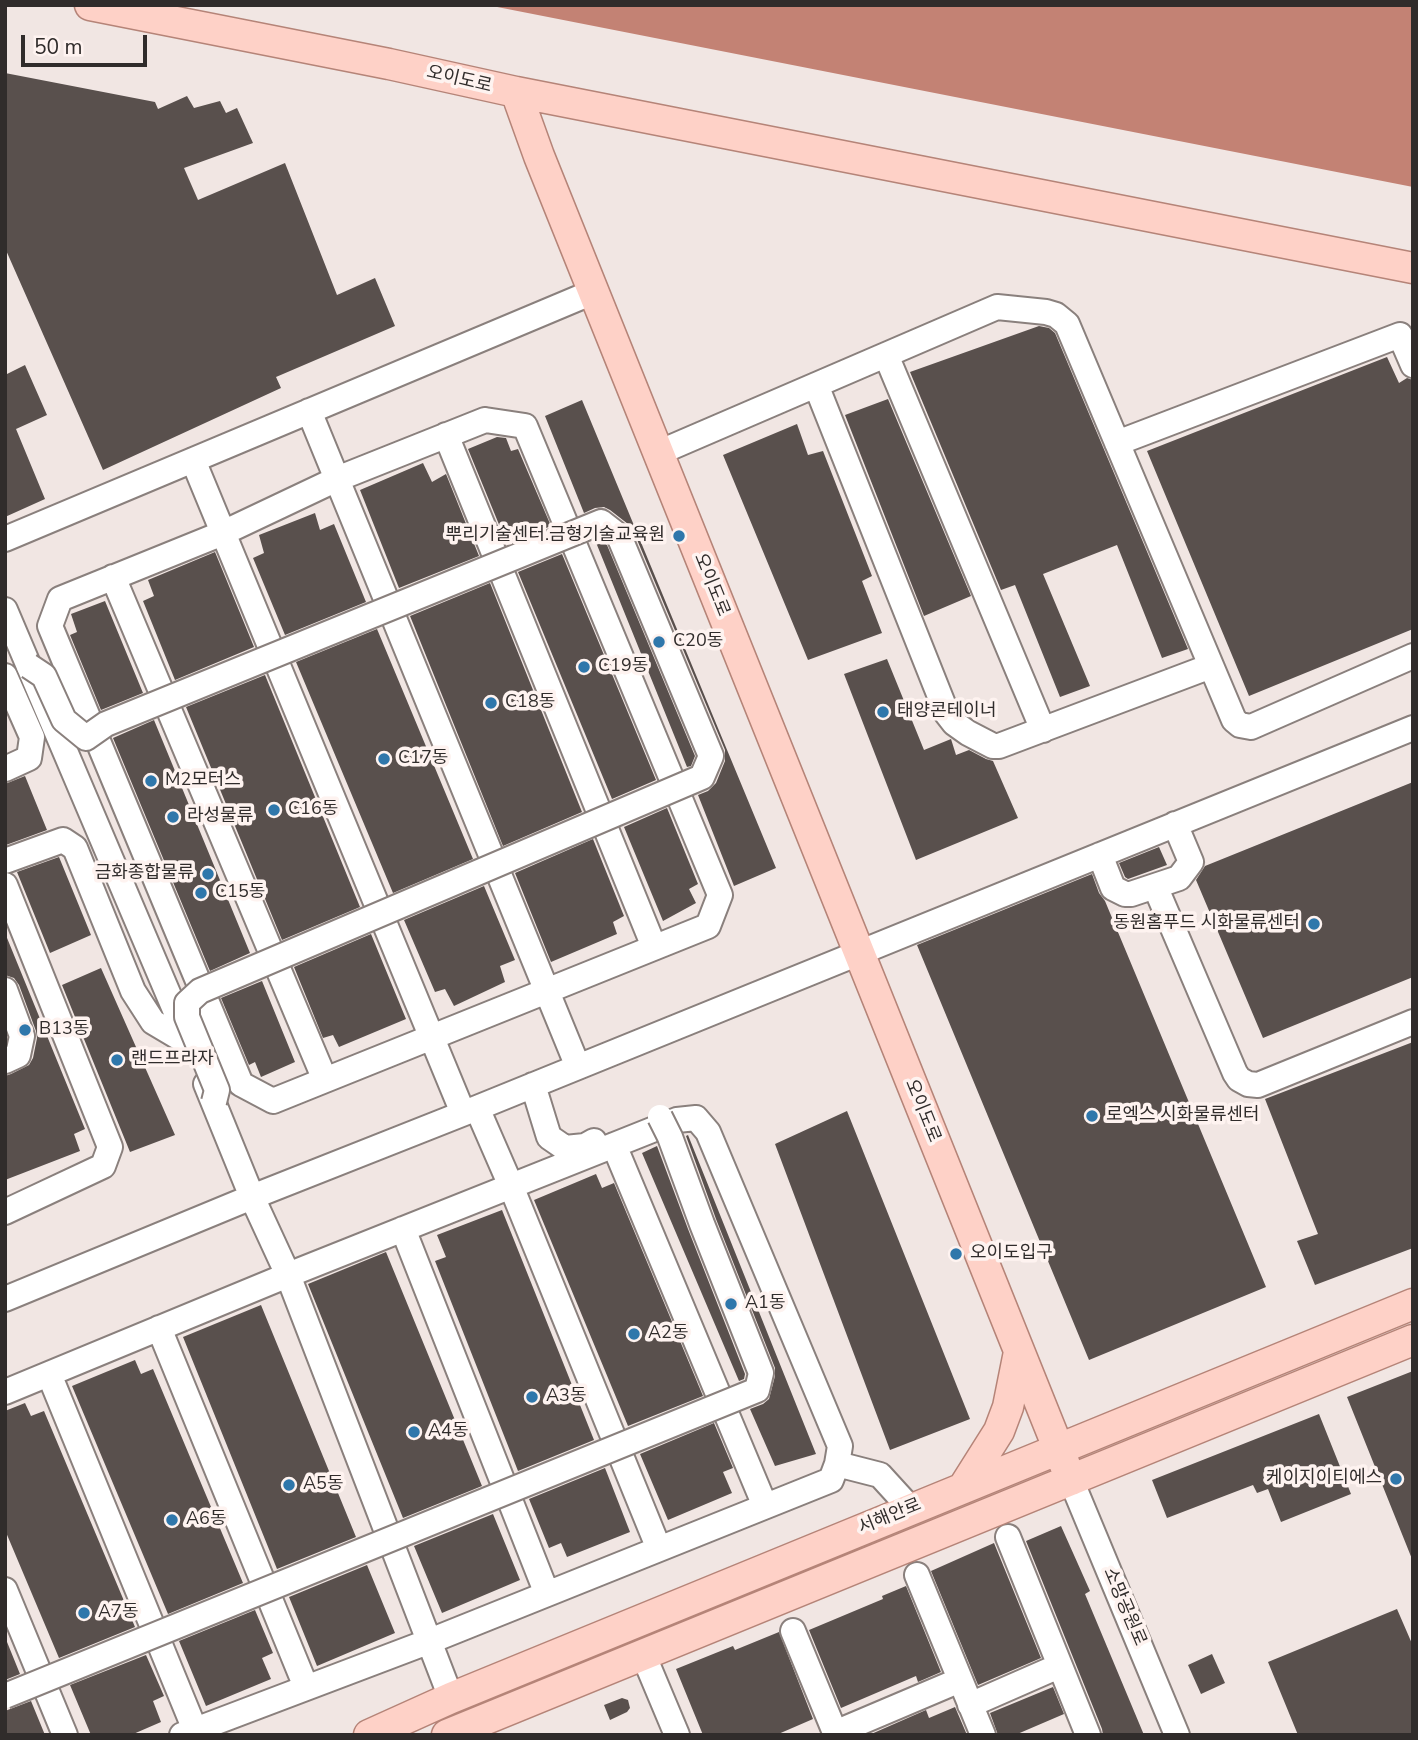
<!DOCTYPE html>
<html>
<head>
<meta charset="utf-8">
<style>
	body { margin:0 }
	#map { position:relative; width:1418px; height:1740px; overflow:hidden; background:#f1e6e3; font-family:"Nunito Sans",sans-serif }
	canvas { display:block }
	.frame { position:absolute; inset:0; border:7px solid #302c2b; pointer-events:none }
	.scale { position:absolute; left:21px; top:35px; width:126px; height:32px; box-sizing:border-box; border:4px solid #302c2b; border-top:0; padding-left:9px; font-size:21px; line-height:24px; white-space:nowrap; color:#302c2b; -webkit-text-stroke:5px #fef3f0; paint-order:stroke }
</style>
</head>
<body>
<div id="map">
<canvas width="1418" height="1740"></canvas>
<div class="frame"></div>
<div class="scale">50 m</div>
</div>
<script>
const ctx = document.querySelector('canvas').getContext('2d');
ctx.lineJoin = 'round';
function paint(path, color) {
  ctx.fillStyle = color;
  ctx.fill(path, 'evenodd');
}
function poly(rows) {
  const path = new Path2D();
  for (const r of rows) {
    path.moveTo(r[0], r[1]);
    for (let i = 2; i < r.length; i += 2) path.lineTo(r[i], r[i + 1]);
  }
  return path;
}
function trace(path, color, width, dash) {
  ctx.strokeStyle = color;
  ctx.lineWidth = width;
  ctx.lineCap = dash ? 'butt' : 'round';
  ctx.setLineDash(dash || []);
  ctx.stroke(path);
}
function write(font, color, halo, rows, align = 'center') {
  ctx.font = font + ' "Nunito Sans","Noto Sans KR",sans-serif';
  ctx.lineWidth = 7;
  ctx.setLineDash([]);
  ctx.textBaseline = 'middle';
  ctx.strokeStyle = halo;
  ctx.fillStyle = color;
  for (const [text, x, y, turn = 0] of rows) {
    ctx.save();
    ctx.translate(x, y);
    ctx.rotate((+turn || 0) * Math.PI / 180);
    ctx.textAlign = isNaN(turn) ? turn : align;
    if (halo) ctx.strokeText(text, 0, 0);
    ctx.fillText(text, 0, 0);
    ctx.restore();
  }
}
paint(poly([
	[487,5,1413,5,1413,187]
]), '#c38274');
paint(poly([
	[5,73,155,102,158,109,187,96,194,108,220,101,226,113,237,108,253,143,184,168,198,200,285,163,337,295,375,278,395,326,276,377,281,388,103,470,5,248],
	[1039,326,1049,328,1055,333,1188,649,1162,658,1117,545,1043,574,1090,686,1060,697,1015,585,1001,590,910,372],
	[1387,357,1399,383,1407,378,1413,380,1413,629,1249,696,1147,451],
	[25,365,47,415,16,429,45,499,5,517,5,375],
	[888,399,971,596,924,616,845,415],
	[582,400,776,868,734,886,698,795,708,791,716,783,725,761,725,750,633,530,628,524,610,510,604,507,595,508,584,513,545,416],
	[797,424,808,455,823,451,872,576,862,581,882,633,808,660,723,455],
	[497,437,506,438,511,451,518,449,551,526,507,544,468,449],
	[423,463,432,482,446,474,479,556,399,588,360,490],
	[315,513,320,530,334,524,366,602,285,635,253,558,264,553,259,535],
	[599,539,607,545,695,756,691,766,687,767,595,540],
	[215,552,254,647,175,680,143,601,154,596,148,580],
	[562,554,656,780,612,799,518,572],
	[490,583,582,812,503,846,410,616],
	[105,601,143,693,101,710,70,635,77,632,71,614],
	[377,629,473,859,393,893,296,662],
	[887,659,924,750,951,739,956,755,969,750,986,759,993,761,1018,818,916,860,844,674],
	[265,675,360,907,282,940,186,707],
	[154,720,250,953,210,971,113,738],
	[25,776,47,830,6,845,5,784],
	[1413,782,1413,977,1263,1038,1196,880,1205,866],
	[667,808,698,884,689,889,696,903,663,921,624,827],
	[593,839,624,916,613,922,617,934,551,962,515,873],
	[1159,847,1167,865,1128,879,1125,877,1119,863],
	[59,857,91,935,50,953,17,872],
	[1092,874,1099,893,1105,901,1266,1287,1089,1360,917,945],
	[484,886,515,960,500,966,505,982,454,1006,445,989,435,992,404,920],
	[5,933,85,1129,74,1134,80,1151,5,1180,5,1076,11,1074,29,1065,33,1058,37,1038,36,1031,19,985,14,978,5,975],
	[371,934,406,1019,339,1047,333,1035,323,1038,294,967],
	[101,968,175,1135,130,1152,62,985],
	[262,981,295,1062,261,1077,255,1062,249,1065,221,998],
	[1413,1042,1413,1248,1315,1285,1297,1241,1318,1234,1265,1099],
	[847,1111,970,1419,890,1450,775,1144],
	[688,1135,816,1454,775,1466,750,1409,763,1404,769,1399,775,1376,775,1368,716,1219,686,1136],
	[657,1146,688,1229,745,1374,744,1379,739,1381,642,1153],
	[596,1174,602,1188,614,1183,703,1396,628,1426,534,1200],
	[502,1210,594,1440,518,1471,435,1261,446,1257,437,1235],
	[386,1252,482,1486,403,1518,308,1284],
	[261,1305,356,1537,277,1569,183,1337],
	[135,1360,141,1374,153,1369,243,1583,168,1614,72,1386],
	[1413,1371,1413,1559,1412,1559,1347,1397],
	[25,1403,31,1416,44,1411,135,1627,59,1658,5,1530,5,1411],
	[1319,1414,1351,1494,1281,1522,1268,1489,1257,1493,1253,1485,1167,1518,1152,1480],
	[714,1423,733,1468,723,1472,732,1493,668,1520,640,1454],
	[605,1468,630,1532,567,1557,561,1543,549,1548,529,1499],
	[493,1514,520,1580,442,1613,414,1546],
	[1061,1526,1090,1591,1085,1594,1144,1735,1103,1735,1102,1729,1026,1541],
	[994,1543,1041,1658,978,1685,931,1571],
	[367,1565,395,1633,317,1666,289,1597],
	[906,1586,941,1672,918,1682,916,1676,841,1708,809,1630,883,1599,882,1596],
	[1397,1609,1413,1646,1413,1735,1298,1735,1268,1662],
	[255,1610,273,1653,262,1658,271,1679,206,1706,179,1641],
	[779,1632,813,1719,776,1735,703,1735,676,1669,733,1646,735,1650],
	[5,1637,20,1674,5,1680],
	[1212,1654,1225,1683,1201,1694,1188,1665],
	[146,1655,164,1696,153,1701,161,1722,131,1735,91,1735,70,1685],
	[1053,1687,1064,1714,1015,1735,998,1735,990,1713],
	[622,1698,628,1700,630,1708,627,1712,610,1720,604,1705],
	[31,1701,45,1735,5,1735,5,1711],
	[955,1707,967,1735,869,1735,926,1710,929,1718]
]), '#59504d');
const minor = poly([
	[886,355,1043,730],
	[816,385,947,714,954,723,968,733,993,746,999,746,1211,666],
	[309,411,578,1067],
	[485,420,525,426,720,895,708,926,273,1101,241,1084,50,626,60,599,223,533,337,479,485,420],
	[446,435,654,947],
	[1117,443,1400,335,1413,365],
	[658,453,997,307,1046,312,1056,315,1067,324,1234,720,1240,725,1251,727,1413,656],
	[193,460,463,1113],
	[5,539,593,292],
	[113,577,325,1080],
	[5,610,187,1038],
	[5,676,32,737,29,758,5,769],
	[1100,855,1113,888,1125,894,1131,894,1179,878,1191,862,1175,824],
	[5,861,63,840,75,848,133,991,153,1022,190,1044],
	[5,885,110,1147,103,1166,5,1212],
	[1155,886,1235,1073,1239,1079,1248,1084,1258,1085,1413,1022],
	[5,990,22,1036,18,1055,5,1061],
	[206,1084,252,1197,288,1275,451,1698],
	[533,1085,549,1137,565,1148,585,1146,594,1141],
	[477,1108,511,1186,659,1549],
	[614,1145,765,1506],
	[403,1229,547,1594],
	[5,1299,252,1197,477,1108,1413,728],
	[159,1328,306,1687],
	[49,1374,195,1730],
	[5,1392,288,1275,677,1120,696,1118,708,1132,840,1446,837,1464,831,1480,430,1641,182,1735],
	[837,1464,880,1475,911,1509],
	[1071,1480,1177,1735],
	[1008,1537,1088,1735],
	[917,1575,983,1735],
	[5,1590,65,1735],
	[793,1631,836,1735],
	[643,1654,677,1735],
	[970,1705,1059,1666],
	[835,1733,960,1680]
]);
const major = poly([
	[90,5,389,64,516,92,539,156,1071,1480],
	[516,92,1413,268],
	[963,1488,999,1431,1008,1407,1019,1352],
	[369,1735,451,1698,1413,1304],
	[447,1735,1413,1340]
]);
trace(minor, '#8a807d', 28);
trace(major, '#b58478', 33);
trace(minor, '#fff', 24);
trace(major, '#fed1c7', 30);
const minorBridge = poly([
	[29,666,44,676,64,720,86,738,106,724,601,522,619,536,711,756,702,777,200,991,187,1003,187,1017,217,1090,214,1102],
	[5,1696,757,1390,761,1373,702,1224,670,1137,660,1117]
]);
trace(minorBridge, '#8a807d', 28, []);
trace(minorBridge, '#fff', 24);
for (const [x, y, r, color] of [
	[679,536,7,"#2f77ab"],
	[659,642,7,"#2f77ab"],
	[584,667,7,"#2f77ab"],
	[491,703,7,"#2f77ab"],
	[883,712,7,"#2f77ab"],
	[384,759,7,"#2f77ab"],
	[151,781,7,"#2f77ab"],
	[274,810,7,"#2f77ab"],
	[173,817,7,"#2f77ab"],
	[208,874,7,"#2f77ab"],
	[201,893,7,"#2f77ab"],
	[1314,924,7,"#2f77ab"],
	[25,1030,7,"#2f77ab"],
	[117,1060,7,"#2f77ab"],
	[1092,1116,7,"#2f77ab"],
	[956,1254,7,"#2f77ab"],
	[731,1304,7,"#2f77ab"],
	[634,1334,7,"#2f77ab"],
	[532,1397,7,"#2f77ab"],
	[414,1432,7,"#2f77ab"],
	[1396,1479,7,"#2f77ab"],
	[289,1485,7,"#2f77ab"],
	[172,1520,7,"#2f77ab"],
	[84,1613,7,"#2f77ab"]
]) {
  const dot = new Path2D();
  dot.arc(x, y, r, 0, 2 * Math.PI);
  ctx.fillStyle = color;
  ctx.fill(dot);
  trace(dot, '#fef3f0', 2.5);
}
write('18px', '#302c2b', '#fef3f0', [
	["오이도로",459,80,13],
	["오이도로",711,585,68],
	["오이도로",922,1111,68],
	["서해안로",890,1517,-22],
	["소망공원로",1124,1607,67]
]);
write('18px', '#302c2b', '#fef3f0', [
	["뿌리기술센터.금형기술교육원",665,536,"right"],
	["C20동",673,642],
	["C19동",598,667],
	["C18동",505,703],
	["태양콘테이너",897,712],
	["C17동",398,759],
	["M2모터스",165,781],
	["C16동",288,810],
	["라성물류",187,817],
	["금화종합물류",194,874,"right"],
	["C15동",215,893],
	["동원홈푸드 시화물류센터",1300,924,"right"],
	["B13동",39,1030],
	["랜드프라자",131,1060],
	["로엑스 시화물류센터",1106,1116],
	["오이도입구",970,1254],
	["A1동",745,1304],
	["A2동",648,1334],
	["A3동",546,1397],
	["A4동",428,1432],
	["케이지이티에스",1382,1479,"right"],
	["A5동",303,1485],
	["A6동",186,1520],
	["A7동",98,1613]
], 'left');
</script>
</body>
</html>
